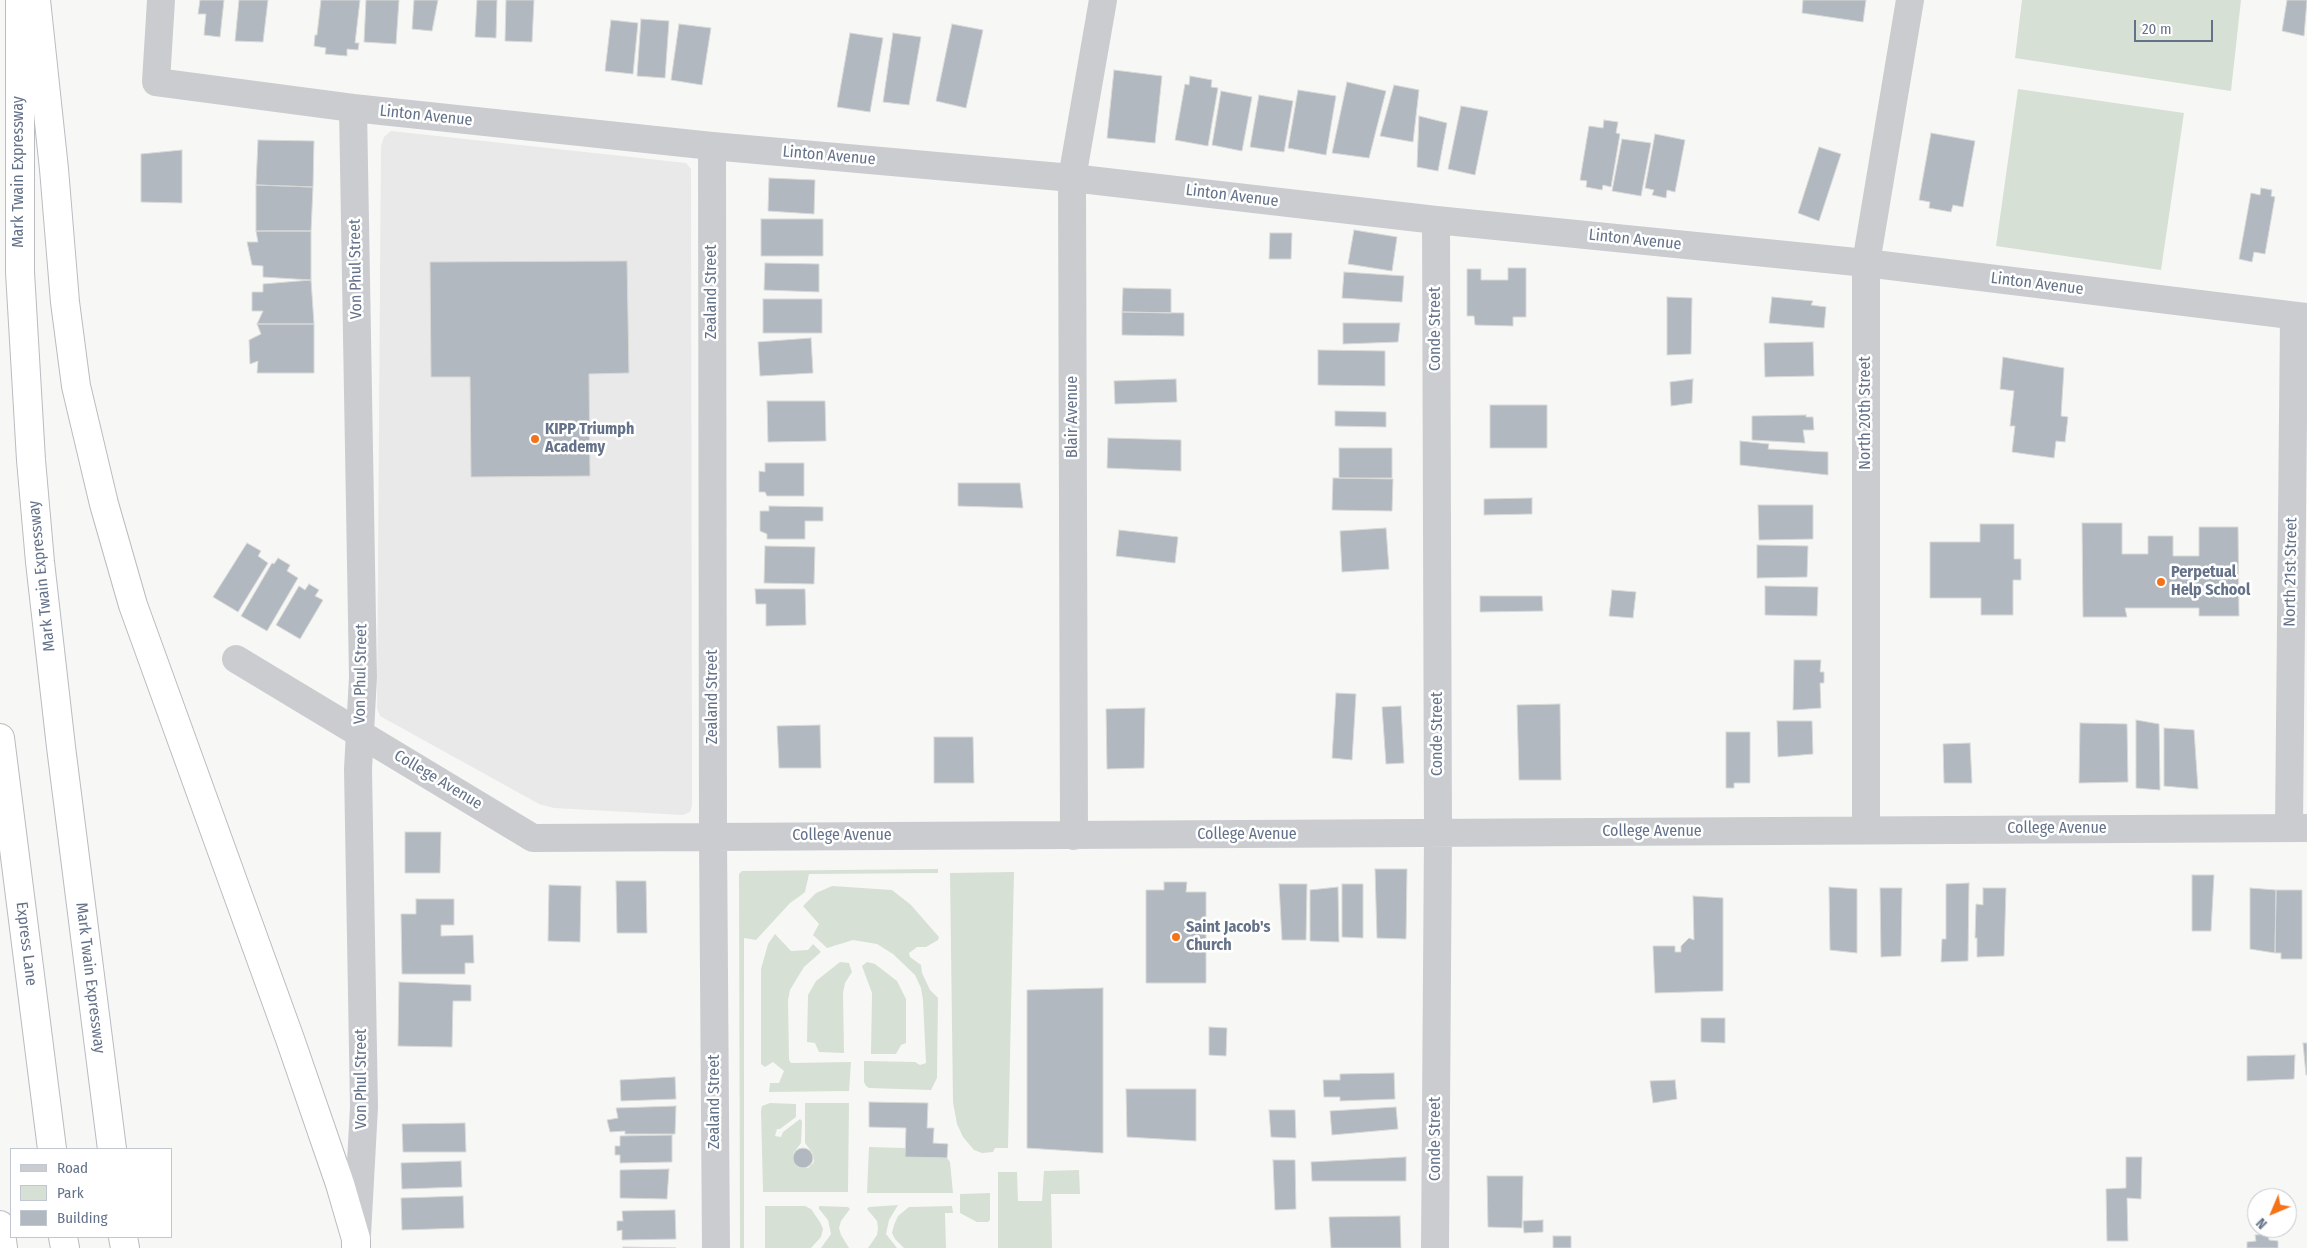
<!DOCTYPE html>
<html>
<head>
<meta charset="utf-8">
<style>
	body { margin:0 }
	#map { position:relative; width:2307px; height:1248px; overflow:hidden; background:#f7f8f5; font-family:"Fira Sans Condensed",sans-serif }
	canvas { display:block }
	.legend { position:absolute; left:10px; top:1148px; width:162px; height:90px; box-sizing:border-box; background:#fff; border:1px solid #c1c7d0; margin:0; padding:6px 9px; list-style:none; font-size:15px; color:#647289 }
	.legend li { display:flex; align-items:center; gap:10px; height:25px }
	.legend b { width:25px; border:1px solid #c1c7d0 }
	.north { position:absolute; left:2247px; top:1188px; width:50px; height:50px; box-sizing:border-box; background:#fff; border:1px solid #c1c7d0; border-radius:50%; rotate:225deg; font-size:14px; font-weight:700; line-height:20px; text-align:center; color:#647289 }
	.north::after { content:''; display:block; margin:auto; width:18px; height:22px; background:#f47218; clip-path:polygon(50% 0,100% 100%,50% 72%,0 100%) }
	.scale { position:absolute; left:2134px; top:20px; width:79px; height:22px; box-sizing:border-box; border:2px solid #647289; border-top:0; padding-left:6px; font-size:15px; line-height:18px; white-space:nowrap; color:#647289; -webkit-text-stroke:4px #fff; paint-order:stroke }
</style>
</head>
<body>
<div id="map">
<canvas width="2307" height="1248"></canvas>
<ul class="legend">
<li><b style="height:6px;background:#caccd0"></b>Road</li>
<li><b style="height:14px;background:#d7e0d5"></b>Park</li>
<li><b style="height:14px;background:#b2b8c0"></b>Building</li>
</ul>
<div class="north">N</div>
<div class="scale">20 m</div>
</div>
<script>
const ctx = document.querySelector('canvas').getContext('2d');
ctx.lineJoin = 'round';
function paint(path, color) {
  ctx.fillStyle = color;
  ctx.fill(path, 'evenodd');
}
function poly(rows) {
  const path = new Path2D();
  for (const r of rows) {
    if (r.length === 3) {
      path.moveTo(r[0] + r[2], r[1]);
      path.arc(r[0], r[1], r[2], 0, 2 * Math.PI);
      continue;
    }
    path.moveTo(r[0], r[1]);
    for (let i = 2; i < r.length; i += 2) path.lineTo(r[i], r[i + 1]);
  }
  return path;
}
function trace(path, color, width, dash) {
  ctx.strokeStyle = color;
  ctx.lineWidth = width;
  ctx.lineCap = dash ? 'butt' : 'round';
  ctx.setLineDash(dash || []);
  ctx.stroke(path);
}
function write(font, color, halo, rows, align = 'center') {
  ctx.font = font + ' "Fira Sans Condensed",sans-serif';
  ctx.lineWidth = 5;
  ctx.setLineDash([]);
  ctx.textBaseline = 'middle';
  ctx.strokeStyle = halo;
  ctx.fillStyle = color;
  for (const [text, x, y, turn = 0] of rows) {
    ctx.save();
    ctx.translate(x, y);
    ctx.rotate((+turn || 0) * Math.PI / 180);
    ctx.textAlign = isNaN(turn) ? turn : align;
    if (halo) ctx.strokeText(text, 0, 0);
    ctx.fillText(text, 0, 0);
    ctx.restore();
  }
}
paint(poly([
	[391,131,686,163,691,169,692,805,690,812,683,815,554,808,539,804,380,716,377,708,381,146,384,137]
]), '#e8e9e8');
paint(poly([
	[2022,0,2241,0,2231,91,2015,58],
	[2018,89,2184,113,2161,270,1996,246],
	[938,869,938,873,809,874,805,892,800,896,790,903,756,940,744,938,744,1248,740,1248,739,874,742,871],
	[1014,872,1008,1148,995,1148,993,1152,982,1153,974,1150,963,1137,957,1124,953,1102,950,873],
	[832,886,892,890,911,905,939,937,938,940,926,947,917,947,909,953,910,957,921,965,922,973,930,990,938,998,937,1078,931,1090,869,1088,866,1086,864,1082,864,1061,915,1062,920,1065,926,1063,923,1000,921,988,915,975,893,954,877,944,853,940,827,948,813,935,819,924,803,906,816,893],
	[775,934,791,951,808,950,813,944,821,952,804,967,790,990,788,1000,789,1060,791,1063,851,1062,849,1091,769,1092,770,1083,779,1083,784,1071,773,1062,765,1067,761,1064,761,969,768,944],
	[840,962,849,963,852,972,845,983,843,993,844,1053,819,1052,815,1043,807,1042,808,995,816,981],
	[867,962,875,964,897,981,906,999,906,1043,901,1045,896,1054,871,1054,872,993,862,966],
	[805,1103,849,1103,848,1192,763,1192,761,1111,762,1106,770,1103,796,1104,796,1117,780,1129,777,1129,775,1136,781,1137,783,1132,800,1119,802,1121,801,1143,793,1154,793,1161,799,1168,808,1168,814,1162,813,1154,805,1143],
	[869,1147,905,1148,906,1157,947,1158,950,1162,953,1193,867,1193],
	[1079,1170,1080,1194,1051,1194,1052,1248,998,1248,998,1172,1017,1172,1018,1201,1042,1201,1044,1171],
	[990,1193,990,1220,988,1222,977,1222,960,1213,960,1194],
	[898,1205,889,1220,886,1234,897,1248,868,1248,877,1235,878,1228,877,1221,867,1209,869,1207],
	[765,1206,805,1206,811,1209,820,1222,823,1229,821,1237,811,1248,765,1248],
	[819,1206,848,1207,850,1209,841,1221,839,1228,841,1235,849,1248,821,1248,831,1234,828,1220,819,1209],
	[952,1206,953,1213,945,1213,946,1248,904,1248,895,1239,892,1233,894,1225,898,1216,909,1207]
]), '#d7e0d5');
const building = poly([
	[200,0,224,0,220,37,204,35,206,14,198,14,200,0],
	[239,0,268,0,263,42,235,41,239,0],
	[321,0,360,0,355,43,359,43,358,50,347,49,347,56,325,54,326,48,314,46,315,35,317,35,321,0],
	[366,0,399,0,396,44,364,42,366,0],
	[414,0,438,0,432,31,412,29,414,0],
	[477,0,497,0,496,38,475,37,477,0],
	[506,0,534,0,532,42,505,41,506,0],
	[1803,0,1866,0,1863,22,1802,13,1803,0],
	[2287,0,2307,0,2304,36,2282,31,2287,0],
	[641,19,669,21,665,78,637,76,641,19],
	[611,20,638,23,633,74,605,71,611,20],
	[679,24,711,28,702,85,671,80,679,24],
	[952,24,983,30,966,108,936,101,952,24],
	[850,33,883,38,870,112,837,107,850,33],
	[893,33,921,37,909,105,883,102,893,33],
	[1114,70,1162,76,1155,143,1107,138,1114,70],
	[1190,76,1212,80,1211,87,1218,88,1208,146,1175,140,1185,84,1189,85,1190,76],
	[1347,82,1386,91,1369,158,1332,153,1347,82],
	[1394,85,1419,90,1413,142,1380,136,1394,85],
	[1298,90,1336,96,1326,155,1288,148,1298,90],
	[1221,91,1252,97,1242,151,1212,145,1221,91],
	[1259,95,1293,101,1284,152,1250,147,1259,95],
	[1461,106,1488,111,1475,175,1448,169,1461,106],
	[1419,116,1447,123,1438,171,1417,167,1419,116],
	[1604,120,1618,122,1616,133,1620,134,1611,187,1603,185,1602,190,1586,187,1587,181,1580,180,1589,126,1603,128,1604,120],
	[1931,133,1975,141,1963,207,1953,205,1951,212,1929,208,1930,202,1919,200,1931,133],
	[1655,134,1685,140,1675,192,1667,190,1666,198,1652,195,1654,190,1645,188,1655,134],
	[1622,139,1651,143,1641,196,1612,191,1622,139],
	[258,140,314,141,313,187,256,185,258,140],
	[1819,147,1841,154,1819,221,1798,213,1819,147],
	[182,150,182,203,141,202,141,154,182,150],
	[769,178,815,180,814,214,768,211,769,178],
	[256,185,313,187,311,231,256,231,256,185],
	[2261,188,2272,190,2271,196,2275,197,2265,254,2254,252,2252,262,2239,259,2251,193,2260,195,2261,188],
	[761,219,823,219,823,256,761,256,761,219],
	[1354,230,1397,237,1392,271,1348,264,1354,230],
	[256,231,311,231,311,280,263,277,263,266,252,265,247,242,258,242,256,231],
	[1270,233,1292,233,1291,259,1269,259,1270,233],
	[627,261,629,373,589,374,590,476,471,477,470,377,431,377,430,262,627,261],
	[765,263,819,264,819,292,764,290,765,263],
	[1508,268,1526,268,1526,317,1513,317,1513,326,1475,325,1474,316,1467,316,1467,269,1481,269,1481,280,1508,280,1508,268],
	[1344,272,1404,276,1402,302,1342,298,1344,272],
	[311,280,314,324,257,324,263,311,252,311,252,292,263,292,263,284,311,280],
	[1123,288,1171,289,1171,313,1122,312,1123,288],
	[1667,297,1692,298,1691,354,1667,355,1667,297],
	[1772,297,1813,301,1811,305,1826,307,1824,328,1769,323,1772,297],
	[763,299,822,299,822,333,763,333,763,299],
	[1122,312,1184,313,1184,336,1122,335,1122,312],
	[1343,323,1400,323,1398,342,1343,344,1343,323],
	[257,324,314,324,314,373,257,373,258,361,250,364,249,340,261,334,257,324],
	[811,338,813,373,760,376,758,342,811,338],
	[1813,342,1814,376,1765,377,1764,343,1813,342],
	[1318,350,1385,351,1385,386,1318,385,1318,350],
	[2003,357,2064,368,2061,416,2068,417,2065,442,2056,441,2054,458,2012,452,2015,426,2010,426,2014,391,2000,389,2003,357],
	[1176,379,1177,402,1115,404,1114,381,1176,379],
	[1693,379,1692,403,1671,406,1670,382,1693,379],
	[767,401,825,401,826,441,768,442,767,401],
	[1490,405,1547,405,1547,448,1490,448,1490,405],
	[1335,411,1386,412,1386,427,1335,426,1335,411],
	[1806,415,1806,417,1813,417,1814,430,1803,430,1805,443,1752,440,1752,416,1806,415],
	[1108,438,1181,440,1181,471,1107,468,1108,438],
	[1740,441,1769,444,1768,449,1828,452,1828,475,1740,465,1740,441],
	[1339,448,1392,448,1392,478,1339,478,1339,448],
	[765,463,804,463,804,496,767,496,765,492,759,492,759,471,765,472,765,463],
	[1333,478,1393,479,1392,511,1332,510,1333,478],
	[958,483,1020,483,1023,508,958,506,958,483],
	[1532,498,1532,514,1484,515,1484,499,1532,498],
	[1758,505,1813,505,1813,539,1759,540,1758,505],
	[769,506,823,507,823,521,805,521,805,539,767,539,767,534,760,531,760,511,769,511,769,506],
	[2082,523,2122,523,2122,554,2148,554,2148,536,2173,536,2173,556,2199,556,2199,527,2238,527,2239,616,2199,616,2199,608,2125,608,2127,617,2083,617,2082,523],
	[1980,524,2014,524,2014,559,2021,559,2021,580,2013,580,2013,615,1981,615,1981,598,1930,598,1930,542,1980,542,1980,524],
	[1386,528,1389,569,1342,572,1340,531,1386,528],
	[1119,530,1178,537,1175,563,1116,556,1119,530],
	[247,543,261,551,258,556,268,563,238,612,213,597,247,543],
	[1757,545,1808,546,1807,577,1757,578,1757,545],
	[765,546,815,547,814,584,764,583,765,546],
	[278,558,290,565,287,571,298,578,267,631,241,616,272,563,274,564,278,558],
	[309,584,319,590,315,596,323,600,300,639,276,625,299,586,305,590,309,584],
	[1765,586,1818,587,1817,616,1765,615,1765,586],
	[755,589,805,589,806,625,766,626,766,604,756,604,755,589],
	[1612,590,1636,592,1633,618,1609,616,1612,590],
	[1480,596,1542,596,1543,611,1480,612,1480,596],
	[1794,660,1821,660,1820,672,1824,672,1824,683,1820,683,1821,708,1793,710,1794,660],
	[1336,693,1356,694,1352,760,1332,758,1336,693],
	[1560,704,1561,780,1519,780,1517,705,1560,704],
	[1401,706,1404,763,1386,764,1382,707,1401,706],
	[1145,708,1144,768,1107,769,1106,709,1145,708],
	[2136,720,2159,724,2160,790,2136,788,2136,720],
	[1777,721,1812,721,1813,754,1778,757,1777,721],
	[2080,723,2127,724,2128,782,2079,783,2080,723],
	[820,725,821,768,779,768,777,726,820,725],
	[2164,728,2194,730,2198,789,2164,786,2164,728],
	[1726,732,1750,732,1750,783,1734,783,1734,788,1726,788,1726,732],
	[934,737,973,737,974,783,934,783,934,737],
	[1970,743,1972,783,1944,783,1943,744,1970,743],
	[405,832,441,832,440,873,405,873,405,832],
	[1375,869,1407,869,1406,939,1377,938,1375,869],
	[2192,875,2214,875,2211,931,2192,931,2192,875],
	[616,881,646,881,647,933,617,933,616,881],
	[1164,882,1187,882,1186,892,1206,892,1206,983,1146,983,1146,890,1164,890,1164,882],
	[1969,883,1968,961,1941,962,1942,939,1946,939,1946,884,1969,883],
	[1279,884,1307,884,1306,940,1282,940,1279,884],
	[1342,884,1363,884,1363,938,1342,937,1342,884],
	[549,885,581,886,580,942,548,941,549,885],
	[1338,887,1339,942,1310,941,1310,890,1338,887],
	[1829,887,1857,889,1857,953,1830,950,1829,887],
	[1880,888,1902,888,1901,956,1881,957,1880,888],
	[1983,888,2006,888,2004,956,1977,957,1977,938,1975,938,1976,904,1983,905,1983,888],
	[2250,888,2276,890,2275,953,2250,949,2250,888],
	[2276,890,2302,890,2302,959,2281,959,2281,953,2275,953,2276,890],
	[1693,896,1723,898,1723,991,1655,993,1653,946,1675,946,1675,952,1681,952,1681,946,1689,938,1694,940,1693,896],
	[416,899,454,899,454,925,441,925,441,936,473,935,474,963,465,963,465,974,402,974,401,914,416,914,416,899],
	[399,982,471,985,471,1001,453,1001,452,1047,398,1046,399,982],
	[1103,988,1103,1153,1027,1148,1027,990,1103,988],
	[1701,1018,1725,1018,1725,1043,1701,1042,1701,1018],
	[1209,1027,1227,1028,1226,1056,1209,1055,1209,1027],
	[2303,1043,2307,1043,2307,1075,2306,1075,2303,1043],
	[2295,1055,2294,1079,2247,1081,2247,1056,2295,1055],
	[1394,1073,1395,1099,1340,1101,1340,1097,1324,1097,1323,1080,1340,1080,1340,1074,1394,1073],
	[675,1077,676,1099,621,1101,620,1080,675,1077],
	[1675,1080,1677,1099,1653,1103,1650,1081,1675,1080],
	[1126,1089,1196,1089,1196,1141,1127,1137,1126,1089],
	[869,1102,928,1103,927,1128,934,1128,933,1143,948,1144,947,1158,905,1157,906,1128,869,1127,869,1102],
	[676,1106,675,1134,625,1134,625,1131,610,1132,607,1120,618,1118,616,1108,676,1106],
	[1396,1107,1398,1129,1332,1135,1330,1111,1396,1107],
	[1269,1110,1295,1110,1296,1138,1271,1137,1269,1110],
	[465,1123,466,1152,403,1152,402,1124,465,1123],
	[672,1135,672,1162,620,1163,620,1155,615,1155,615,1146,620,1146,620,1136,672,1135],
	[803,1158,10],
	[1406,1157,1406,1181,1312,1181,1311,1162,1406,1157],
	[2126,1157,2142,1157,2141,1199,2127,1198,2128,1241,2107,1241,2106,1189,2126,1188,2126,1157],
	[1273,1160,1295,1160,1296,1209,1275,1210,1273,1160],
	[461,1161,462,1187,402,1189,401,1163,461,1161],
	[669,1169,667,1199,620,1198,620,1170,669,1169],
	[1487,1176,1523,1176,1522,1228,1488,1227,1487,1176],
	[463,1196,464,1228,402,1230,401,1198,463,1196],
	[675,1210,676,1239,622,1240,622,1230,617,1231,617,1221,623,1221,622,1211,675,1210],
	[1400,1216,1401,1248,1331,1248,1329,1217,1400,1216],
	[1543,1220,1543,1232,1524,1233,1523,1221,1543,1220],
	[2268,1234,2269,1240,2278,1241,2278,1248,2247,1248,2247,1242,2256,1241,2255,1235,2268,1234],
	[1553,1236,1571,1236,1571,1248,1553,1248,1553,1236],
	[623,1247,676,1248,623,1248,623,1247]
]);
paint(building, '#b2b8c0');
trace(building, '#d9dad7', 1);
const highway = poly([
	[20,0,20,272,31,460,40,562,61,747,112,1149],
	[36,0,54,169,65,302,76,386,104,504,133,605,290,1039,340,1184,356,1239,356,1248],
	[0,738,52,1149],
	[0,1225,3,1248],
	[63,1237,65,1248],
	[123,1237,125,1248]
]);
trace(highway, '#b9bcc0', 30);
trace(poly([
	[161,0,156,82,353,108,712,146,1072,178,1436,220,1866,263,2307,317],
	[353,108,363,677,358,769,364,1107,357,1235],
	[712,146,713,837,716,1248],
	[236,659,533,838,2307,828],
	[2289,828,2294,316],
	[1866,830,1866,263,1910,0],
	[1074,836,1072,178,1103,0],
	[1435,1248,1438,834,1436,220]
]), '#caccd0', 28);
trace(highway, '#fff', 28);
for (const [x, y, r, color] of [
	[535,439,5,"#f47218"],
	[2161,582,5,"#f47218"],
	[1176,937,5,"#f47218"]
]) {
  const dot = new Path2D();
  dot.arc(x, y, r, 0, 2 * Math.PI);
  ctx.fillStyle = color;
  ctx.fill(dot);
  trace(dot, '#fff', 2);
}
write('16px', '#647289', '#fff', [
	["Linton Avenue",426,116,6],
	["Linton Avenue",829,156,5],
	["Mark Twain Expressway",19,172,-90],
	["Linton Avenue",1232,196,7],
	["Linton Avenue",1635,240,6],
	["Von Phul Street",356,269,-91],
	["Linton Avenue",2037,284,7],
	["Zealand Street",712,292,-90],
	["Conde Street",1436,329,-90],
	["North 20th Street",1866,413,-90],
	["Blair Avenue",1073,417,-90],
	["North 21st Street",2291,572,-89],
	["Mark Twain Expressway",42,576,-96],
	["Von Phul Street",361,674,-89],
	["Zealand Street",713,697,-90],
	["Conde Street",1438,734,-90],
	["College Avenue",438,780,31],
	["College Avenue",2057,829],
	["College Avenue",1652,832],
	["College Avenue",1247,835],
	["College Avenue",842,836],
	["Express Lane",26,944,83],
	["Mark Twain Expressway",90,978,83],
	["Von Phul Street",362,1079,-90],
	["Zealand Street",715,1102,-90],
	["Conde Street",1436,1139,-90]
]);
write('bold 16px', '#647289', '#fff', [
	["KIPP Triumph",545,430],
	["Academy",545,448],
	["Perpetual",2171,573],
	["Help School",2171,591],
	["Saint Jacob's",1186,928],
	["Church",1186,946]
], 'left');
</script>
</body>
</html>
